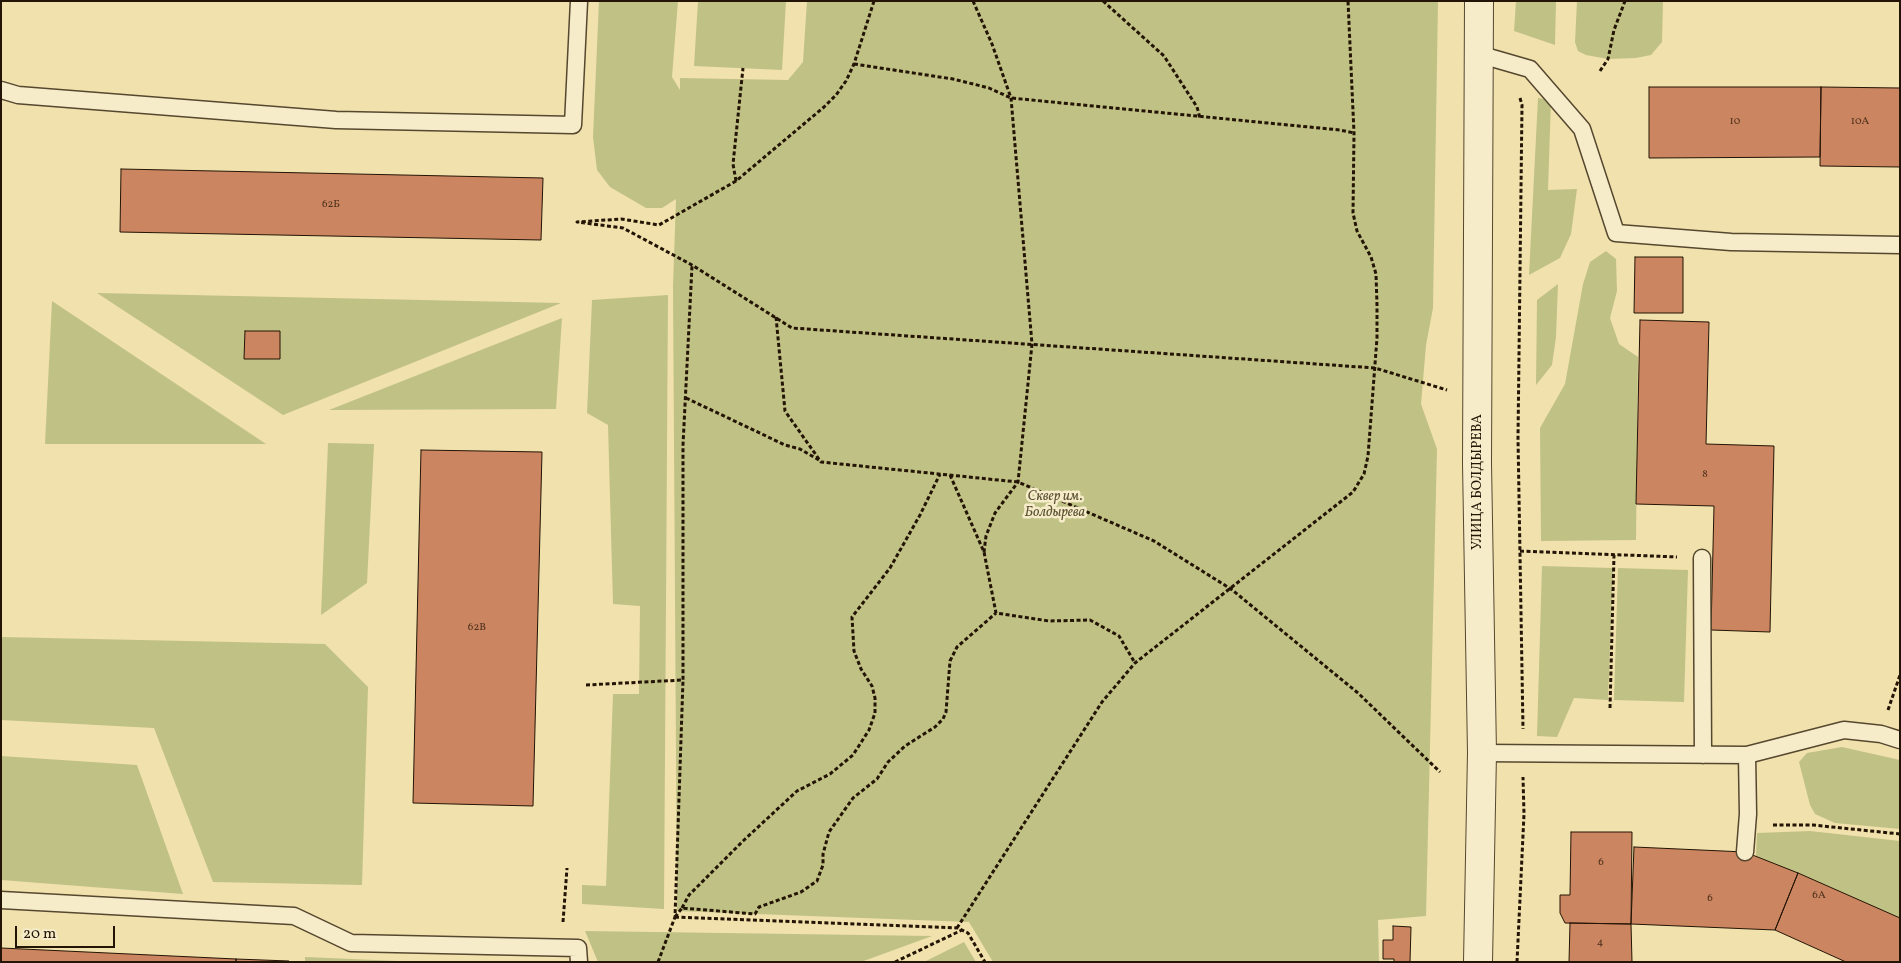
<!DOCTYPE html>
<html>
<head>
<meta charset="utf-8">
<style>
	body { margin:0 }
	#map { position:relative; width:1901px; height:963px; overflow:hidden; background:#f1e1ad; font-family:Vollkorn,serif }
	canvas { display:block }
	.frame { position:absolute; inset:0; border:2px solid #231405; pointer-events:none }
	.scale { position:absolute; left:15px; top:926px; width:100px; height:22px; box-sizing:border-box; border:2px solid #231405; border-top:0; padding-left:6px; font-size:15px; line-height:18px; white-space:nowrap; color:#231405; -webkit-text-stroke:4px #f6ecca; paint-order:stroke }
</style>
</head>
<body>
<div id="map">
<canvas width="1901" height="963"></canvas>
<div class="frame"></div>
<div class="scale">20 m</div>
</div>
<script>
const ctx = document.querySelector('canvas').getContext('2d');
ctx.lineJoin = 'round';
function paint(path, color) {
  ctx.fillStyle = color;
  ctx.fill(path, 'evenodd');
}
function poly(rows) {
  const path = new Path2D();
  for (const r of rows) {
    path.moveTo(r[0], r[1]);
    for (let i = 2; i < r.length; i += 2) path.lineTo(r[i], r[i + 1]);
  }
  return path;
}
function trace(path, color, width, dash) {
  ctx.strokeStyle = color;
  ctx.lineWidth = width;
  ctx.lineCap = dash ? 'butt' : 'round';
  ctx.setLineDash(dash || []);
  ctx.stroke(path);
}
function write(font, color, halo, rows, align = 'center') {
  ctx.font = font + ' Vollkorn,serif';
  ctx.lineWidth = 5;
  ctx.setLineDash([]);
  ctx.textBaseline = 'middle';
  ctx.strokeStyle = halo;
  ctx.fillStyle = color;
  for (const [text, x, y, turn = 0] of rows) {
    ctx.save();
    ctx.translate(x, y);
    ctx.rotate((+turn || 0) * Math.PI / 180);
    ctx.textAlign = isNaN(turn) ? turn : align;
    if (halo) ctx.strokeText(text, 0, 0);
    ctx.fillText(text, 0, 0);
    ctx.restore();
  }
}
paint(poly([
	[599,1,678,1,672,77,680,90,680,78,788,80,803,62,807,1,1438,1,1433,308,1426,345,1421,404,1437,449,1426,916,1378,920,1379,962,993,962,969,922,677,911,673,286,676,199,662,208,646,208,610,187,597,170,593,137],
	[698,1,786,1,782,70,694,66],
	[1516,1,1556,1,1555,45,1514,31],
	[1577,1,1663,1,1662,42,1651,55,1636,58,1608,59,1586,55,1578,51,1575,42],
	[1538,98,1551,100,1548,190,1577,189,1571,234,1560,258,1529,275],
	[1606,251,1616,259,1617,291,1610,318,1619,344,1638,357,1636,540,1541,541,1540,428,1565,384,1583,284,1590,262],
	[1558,284,1556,337,1552,365,1536,385,1537,300],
	[97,293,561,303,283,415],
	[668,295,664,909,582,904,582,885,606,886,613,694,639,694,640,606,613,604,608,425,587,413,592,300],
	[52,301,266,444,45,444],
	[562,318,556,409,329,410],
	[328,443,374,444,367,583,321,615],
	[1542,566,1613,568,1608,700,1574,698,1557,737,1537,736],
	[1618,568,1688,570,1684,702,1614,700],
	[1,637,325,644,368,687,362,885,213,882,154,728,1,720],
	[1842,747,1900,760,1900,829,1835,823,1815,814,1810,805,1799,762,1807,753],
	[1,756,137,765,183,894,1,880],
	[1810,831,1900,841,1900,919,1756,856,1757,833],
	[585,931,932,936,861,962,598,962],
	[964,942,976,962,924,962],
	[305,957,421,962,305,962]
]), '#c0c185');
const building = poly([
	[1649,87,1821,87,1820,157,1649,158,1649,87],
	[1821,87,1900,88,1900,167,1820,166,1821,87],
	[121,169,543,178,541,240,120,232,121,169],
	[1635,257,1683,257,1683,313,1634,313,1635,257],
	[1640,320,1709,322,1706,444,1774,446,1770,632,1711,630,1714,506,1636,504,1640,320],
	[245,331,280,331,280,359,244,359,245,331],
	[421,450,542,452,533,806,413,803,421,450],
	[1571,832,1632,832,1631,924,1565,923,1560,913,1560,895,1570,895,1571,832],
	[1634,847,1745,852,1798,873,1775,930,1631,924,1634,847],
	[1798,873,1900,918,1900,962,1846,962,1775,930,1798,873],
	[1570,923,1631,924,1632,962,1569,962,1570,923],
	[1393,926,1411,927,1410,962,1394,962,1394,959,1383,959,1383,940,1393,940,1393,926],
	[1,948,236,959,236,962,1,962,1,948],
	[236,959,289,961,289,962,236,962,236,959]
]);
paint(building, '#cb8560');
trace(building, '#231405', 1);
const service = poly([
	[1478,54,1530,69,1582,129,1616,233,1731,242,1900,245],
	[1,90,18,95,336,120,573,125,579,1],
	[1702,558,1703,755],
	[1482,753,1747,755,1844,730,1881,734,1900,740],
	[1745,852,1748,814,1747,755],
	[1,900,294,916,351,943,578,948,579,962]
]);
const minor = poly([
	[1478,962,1482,753,1477,463,1479,1]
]);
trace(service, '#56472f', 19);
trace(minor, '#56472f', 30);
trace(poly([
	[874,1,854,64,846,81,836,95,824,107,736,181,659,225,621,219,577,222,623,228,692,265,792,328,1375,368,1447,390],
	[973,1,992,44,1011,98,1032,344,1018,482,995,513,986,536,984,552],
	[1103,1,1164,56,1197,107,1200,118],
	[854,64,953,79,989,88,1011,98,1340,130,1354,133],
	[1600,71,1608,59,1614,30,1625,1],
	[1520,98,1522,105,1518,438,1523,729],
	[736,181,733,164,743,68],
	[776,317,785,411,821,462,1018,482,1154,541,1231,589,1358,693,1440,772],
	[686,398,785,445,800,449,819,460],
	[950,475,984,552,996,613,1049,621,1090,620,1119,636,1135,663],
	[1520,551,1677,557],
	[586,685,683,680,683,445,692,266],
	[1610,708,1614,555],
	[1888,710,1900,675],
	[1773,825,1813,825,1900,834],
	[682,908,689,895,743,841,797,791,830,774,853,755,869,730,875,713,875,698,872,686,861,669,854,651,852,617,890,568,920,515,940,474],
	[675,917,682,908,755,914,759,907,801,892,817,881,823,865,823,854,829,832,853,798,877,779,888,762,905,746,935,727,943,719,946,712,950,661,957,647,996,613],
	[675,917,958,928,968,933,985,962],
	[563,922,567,868],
	[957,928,1102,702,1135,663,1353,492,1364,474,1368,456,1377,338,1377,305,1376,274,1371,257,1357,231,1353,213,1354,133,1348,1],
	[658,962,675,917,683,680],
	[895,962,962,930],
	[1517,962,1524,814,1523,777]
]), '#231405', 3, [4, 2.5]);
trace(service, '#f6ecca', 16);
trace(minor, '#f6ecca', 28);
write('11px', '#4d301c', null, [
	["10",1735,122],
	["10А",1860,122],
	["62Б",331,205],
	["8",1705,475],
	["62В",477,628],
	["6",1601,863],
	["6А",1819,896],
	["6",1710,899],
	["4",1600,943]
]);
write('14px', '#231405', '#f6ecca', [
	["УЛИЦА БОЛДЫРЕВА",1478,482,-90]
]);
write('italic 14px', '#5a5132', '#f6ecca', [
	["Сквер им.",1055,497],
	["Болдырева",1055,513]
]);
</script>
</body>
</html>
